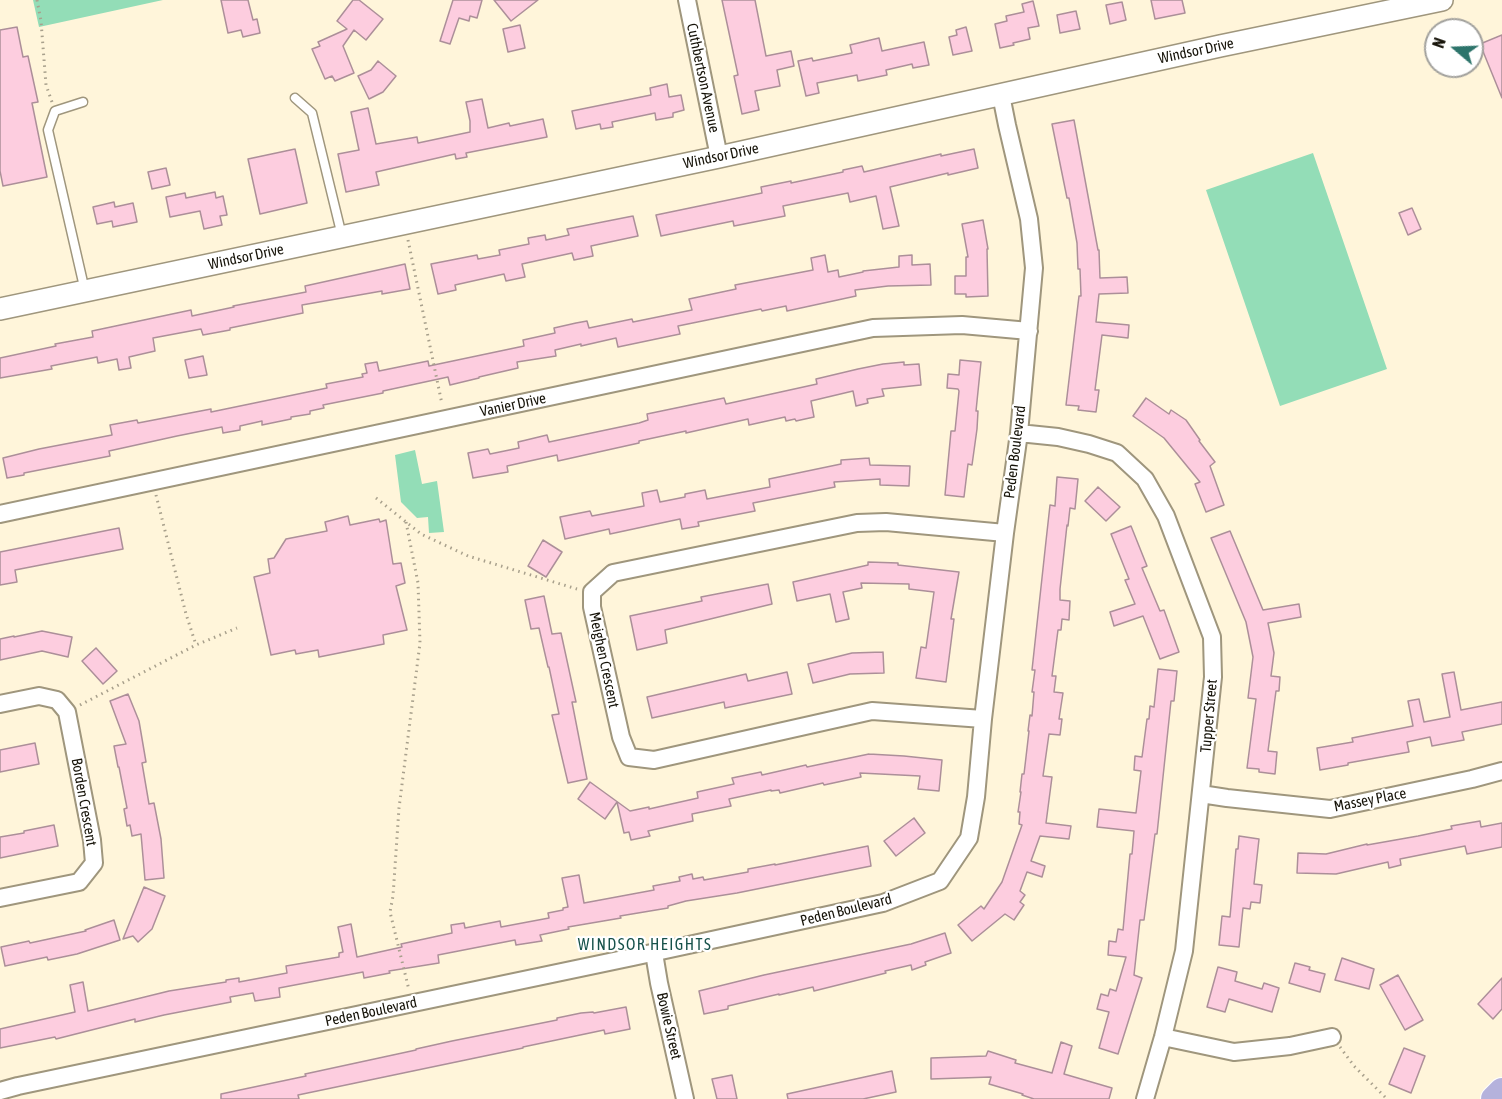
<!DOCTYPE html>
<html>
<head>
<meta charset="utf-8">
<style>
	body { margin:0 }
	#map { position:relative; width:1502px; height:1099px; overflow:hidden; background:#fff5da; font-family:"Asap Condensed",sans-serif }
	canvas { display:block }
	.north { position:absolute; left:1424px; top:18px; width:60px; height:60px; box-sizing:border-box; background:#fff; border:2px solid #a2a19d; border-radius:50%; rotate:289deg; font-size:16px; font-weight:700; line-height:24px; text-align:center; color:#161309 }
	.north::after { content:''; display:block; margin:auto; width:21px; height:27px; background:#2d746b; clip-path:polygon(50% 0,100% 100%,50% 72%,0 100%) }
</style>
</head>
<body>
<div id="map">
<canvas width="1502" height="1099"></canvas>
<div class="north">N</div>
</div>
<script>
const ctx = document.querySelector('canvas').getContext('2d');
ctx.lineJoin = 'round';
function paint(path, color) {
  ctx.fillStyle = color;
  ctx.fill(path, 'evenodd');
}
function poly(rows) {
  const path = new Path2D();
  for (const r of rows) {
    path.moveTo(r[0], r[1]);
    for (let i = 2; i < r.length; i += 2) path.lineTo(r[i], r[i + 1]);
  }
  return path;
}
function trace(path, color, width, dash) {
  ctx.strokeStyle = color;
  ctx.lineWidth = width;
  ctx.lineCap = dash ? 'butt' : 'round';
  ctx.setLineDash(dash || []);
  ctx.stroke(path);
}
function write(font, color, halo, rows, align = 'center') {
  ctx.font = font + ' "Asap Condensed",sans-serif';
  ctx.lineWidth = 4.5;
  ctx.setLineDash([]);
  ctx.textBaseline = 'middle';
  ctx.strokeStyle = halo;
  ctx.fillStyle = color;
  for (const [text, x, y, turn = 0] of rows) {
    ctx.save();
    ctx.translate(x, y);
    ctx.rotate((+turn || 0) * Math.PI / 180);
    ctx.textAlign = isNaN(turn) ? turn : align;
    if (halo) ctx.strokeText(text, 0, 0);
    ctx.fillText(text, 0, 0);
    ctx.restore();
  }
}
paint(poly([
	[33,0,163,0,39,27],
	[1313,153,1387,369,1280,406,1206,190],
	[415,450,422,484,437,481,444,532,429,533,428,517,417,518,401,502,395,455]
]), '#93ddb7');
const building = poly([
	[221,0,248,0,253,20,257,19,260,33,243,37,241,30,228,33,221,0],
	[353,0,359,0,383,19,366,40,354,30,343,46,354,73,335,81,332,76,325,79,312,49,320,46,318,42,347,29,337,21,353,0],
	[453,0,482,0,477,18,470,16,469,21,459,18,450,44,440,41,453,0],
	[494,0,538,0,511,21,494,0],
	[722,0,755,0,766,56,791,51,794,66,777,70,780,86,755,91,759,110,742,114,734,76,738,75,722,0],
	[1151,0,1182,0,1185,13,1155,19,1151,0],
	[1033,1,1039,26,1028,28,1030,39,1013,43,1014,45,1000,48,995,24,1007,21,1006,16,1024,12,1022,4,1033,1],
	[1122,2,1126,20,1110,24,1106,5,1122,2],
	[1076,11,1080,29,1060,33,1057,15,1076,11],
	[520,25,525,48,508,52,503,29,520,25],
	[17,27,23,57,28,56,38,102,32,103,47,177,3,186,0,171,0,30,17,27],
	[966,27,972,51,953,55,949,37,957,35,956,30,966,27],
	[1502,35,1502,98,1480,44,1502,35],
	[879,38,882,51,924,42,929,65,913,68,912,64,886,70,887,75,858,81,857,75,817,83,819,93,806,96,798,61,812,58,813,61,852,53,850,45,879,38],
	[378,61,396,76,383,92,369,99,358,76,371,70,378,61],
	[667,84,669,97,681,95,684,110,673,113,673,117,656,120,655,113,612,122,613,127,601,129,600,124,576,129,572,111,651,95,650,88,667,84],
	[482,99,488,128,509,123,510,126,543,119,547,137,466,153,467,157,456,159,455,154,376,172,379,185,346,192,338,154,359,150,351,112,368,108,376,144,417,137,418,143,470,132,470,121,466,102,482,99],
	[1074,120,1098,250,1099,250,1100,278,1127,277,1128,293,1099,294,1096,322,1129,325,1128,338,1102,335,1095,390,1099,390,1096,412,1078,410,1079,406,1066,405,1079,296,1081,296,1080,269,1078,269,1077,243,1069,198,1067,198,1052,124,1074,120],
	[295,149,307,203,260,214,248,159,295,149],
	[974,149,978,168,948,175,948,173,890,187,899,226,883,229,876,196,850,202,848,193,783,206,785,216,734,226,733,221,661,236,656,215,762,193,761,187,791,181,791,183,843,172,843,170,862,166,864,172,941,154,941,156,974,149],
	[166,168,170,185,152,189,148,172,166,168],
	[215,192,216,198,223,196,227,215,220,216,222,225,204,229,200,211,170,217,166,197,185,193,186,198,215,192],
	[114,202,115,207,133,203,137,222,113,227,112,221,97,224,93,207,114,202],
	[1412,208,1421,229,1408,235,1399,213,1412,208],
	[633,216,638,236,591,246,593,256,574,260,572,253,522,264,525,277,506,281,504,274,455,285,456,290,438,294,431,264,477,255,478,259,500,255,499,250,529,244,528,238,545,235,546,240,569,235,567,229,633,216],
	[983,220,988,249,987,249,988,296,966,297,966,294,955,294,955,276,966,276,966,257,968,257,962,224,983,220],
	[825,255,828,272,838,270,839,277,863,272,863,271,899,267,899,256,912,255,912,265,930,264,931,285,888,286,855,290,856,296,787,311,786,306,762,311,761,309,678,326,680,334,618,347,616,338,581,346,581,344,555,350,556,356,517,362,518,368,479,377,479,378,450,385,448,377,383,391,383,393,323,405,324,408,310,411,310,414,291,417,291,419,262,425,262,421,240,426,240,430,223,433,222,427,177,436,109,451,110,456,24,473,24,475,7,478,3,458,39,449,112,435,110,425,137,420,138,423,211,409,211,412,327,388,326,384,363,377,362,374,367,373,365,364,377,362,379,371,428,361,429,366,524,346,523,340,555,333,554,328,576,323,587,321,589,328,632,319,633,322,692,310,689,299,736,289,735,285,813,270,811,258,825,255],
	[405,264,410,289,382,294,382,291,302,305,303,313,230,328,230,330,203,335,201,329,153,338,155,351,129,357,131,368,119,370,117,359,98,363,97,357,51,366,52,369,0,378,0,358,56,346,55,344,93,337,92,331,191,310,192,316,234,307,233,306,306,292,305,286,405,264],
	[203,356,207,375,189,378,185,360,203,356],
	[960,360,981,362,976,411,978,411,977,429,972,465,968,464,964,497,945,495,951,431,955,431,959,391,958,389,947,388,948,374,959,375,960,360],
	[904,362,904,365,919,364,921,385,882,389,884,396,867,399,868,403,856,406,853,391,811,401,814,417,796,421,795,419,786,421,785,417,749,425,748,419,686,433,686,431,639,441,639,443,558,461,557,455,507,466,508,472,473,478,468,453,488,449,490,454,519,448,518,442,547,435,549,442,639,423,648,420,647,414,724,398,726,404,817,384,816,379,858,369,883,364,904,362],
	[1146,398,1169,414,1171,410,1186,420,1200,440,1199,441,1215,462,1210,466,1224,505,1206,512,1195,484,1200,482,1164,438,1133,416,1146,398],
	[869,458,870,465,910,466,909,486,880,485,880,479,834,482,835,487,753,503,755,511,698,522,699,526,682,529,680,519,610,534,609,529,565,539,560,517,590,511,592,516,644,506,642,493,657,490,660,502,685,497,685,494,705,490,707,499,770,487,769,479,841,464,841,460,869,458],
	[1057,477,1078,479,1075,509,1070,508,1068,526,1067,525,1060,589,1060,600,1070,601,1069,620,1062,619,1061,630,1058,630,1052,676,1056,676,1054,692,1063,693,1059,719,1062,719,1060,735,1049,734,1043,776,1052,777,1046,823,1071,826,1069,839,1040,836,1031,861,1045,866,1042,877,1027,872,1020,891,1025,895,1020,902,1024,905,1014,920,1005,914,972,941,958,925,981,906,984,909,1002,882,1022,825,1019,824,1020,812,1018,812,1021,792,1020,792,1022,774,1024,774,1026,757,1029,731,1028,731,1030,715,1032,716,1034,692,1032,692,1035,670,1032,670,1046,541,1050,505,1055,506,1057,477],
	[1098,487,1120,507,1106,521,1085,501,1098,487],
	[348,516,350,525,379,519,380,522,386,520,393,564,401,563,405,583,396,586,407,630,383,635,384,644,319,657,318,650,296,654,295,650,271,655,254,577,270,573,268,559,274,558,286,539,327,531,325,522,348,516],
	[1131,526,1147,566,1142,568,1160,611,1164,610,1179,652,1160,659,1143,616,1114,626,1110,612,1135,604,1125,580,1129,579,1111,534,1131,526],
	[119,528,123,549,15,570,17,582,0,585,0,552,119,528],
	[1230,531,1263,610,1299,604,1301,617,1268,623,1274,653,1271,676,1280,677,1279,691,1276,691,1268,751,1277,752,1275,774,1259,772,1259,769,1247,768,1256,699,1248,698,1253,657,1246,622,1211,538,1230,531],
	[543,540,562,552,546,577,528,566,543,540],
	[868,562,898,563,898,565,959,572,951,619,954,619,946,682,916,678,921,647,926,648,934,592,909,589,909,584,861,583,862,588,843,592,849,619,836,622,830,594,797,601,793,582,868,565,868,562],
	[768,584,772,604,665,630,667,643,637,650,630,616,702,601,701,597,768,584],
	[544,596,552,634,561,633,576,702,572,702,587,779,568,783,552,715,559,714,549,667,548,667,539,628,531,629,525,600,544,596],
	[42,631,72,637,68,657,42,651,0,660,0,639,14,636,14,637,42,631],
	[96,648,117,671,103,684,82,661,96,648],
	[883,652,884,673,850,674,813,683,808,664,852,653,883,652],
	[1158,669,1177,671,1174,701,1171,701,1157,834,1155,834,1144,920,1140,920,1134,975,1142,978,1118,1054,1099,1048,1109,1012,1097,1009,1101,994,1108,996,1110,989,1116,991,1126,957,1108,955,1109,941,1116,942,1118,929,1123,930,1130,854,1132,854,1134,831,1097,827,1099,809,1136,813,1141,771,1134,770,1135,756,1142,757,1147,719,1149,719,1150,706,1154,707,1158,669],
	[787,672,792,694,725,708,724,702,652,718,647,697,746,674,748,681,787,672],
	[1454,672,1461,710,1502,702,1502,724,1462,732,1464,740,1432,746,1430,737,1407,742,1409,752,1348,763,1348,765,1320,770,1317,748,1353,742,1352,738,1413,726,1408,701,1419,699,1424,722,1450,717,1442,674,1454,672],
	[128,694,139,721,146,762,142,763,149,804,154,803,161,839,164,878,145,880,141,834,132,836,130,825,127,826,124,809,127,808,119,767,118,767,114,746,126,744,110,701,128,694],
	[35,743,39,764,0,772,0,750,35,743],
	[869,754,904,756,942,760,939,791,918,789,920,776,860,773,861,777,824,785,823,783,780,793,779,790,771,791,771,790,729,799,731,806,692,814,693,821,648,831,650,836,631,840,629,832,624,833,617,802,605,819,578,799,590,782,630,811,649,807,649,809,698,798,697,792,734,784,732,778,761,772,762,775,806,765,807,767,869,754],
	[914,818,925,833,896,856,884,841,914,818],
	[1480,821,1481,827,1502,823,1502,847,1467,854,1465,846,1400,859,1401,865,1389,868,1388,862,1336,874,1297,873,1298,853,1326,854,1367,844,1367,845,1418,836,1452,829,1451,826,1480,821],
	[54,825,58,846,0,858,0,837,24,833,24,831,54,825],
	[1239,836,1259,839,1254,884,1262,885,1260,903,1251,902,1250,909,1243,908,1239,947,1219,945,1222,916,1230,917,1236,849,1238,849,1239,836],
	[868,846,871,866,737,893,686,901,668,906,668,908,620,916,621,918,568,927,569,929,540,935,542,941,516,945,515,940,438,955,439,963,389,971,390,973,364,978,363,972,279,988,280,997,255,1001,253,993,230,997,231,1002,164,1015,135,1022,135,1019,56,1039,55,1037,0,1048,0,1029,75,1012,70,985,83,982,88,1011,169,991,226,982,226,980,239,978,239,982,287,973,286,966,339,957,339,953,343,952,338,927,351,924,357,957,402,947,401,944,452,933,451,925,464,923,465,928,500,921,501,927,549,918,548,913,563,910,563,908,568,907,562,878,579,875,584,903,654,890,653,886,680,881,679,877,692,874,693,879,703,877,704,880,748,872,748,869,775,864,775,865,868,846],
	[144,887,165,896,152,929,138,942,133,936,123,939,144,887],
	[114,920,120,940,77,954,48,960,47,957,5,966,1,947,29,941,30,943,86,931,85,930,114,920],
	[945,933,951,953,925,962,926,965,912,970,911,965,885,971,886,973,814,991,813,987,779,995,779,994,728,1006,728,1009,704,1014,699,991,764,975,911,944,945,933],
	[1342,958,1374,969,1369,989,1335,980,1342,958],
	[1295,963,1310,967,1309,970,1325,974,1320,992,1289,983,1295,963],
	[1218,967,1237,972,1235,981,1262,989,1264,983,1279,988,1272,1012,1229,999,1225,1012,1207,1007,1218,967],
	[1398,975,1423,1020,1405,1030,1380,985,1398,975],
	[1502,978,1502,1009,1493,1019,1478,1004,1502,978],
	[626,1007,630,1029,605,1034,604,1030,523,1047,523,1048,298,1095,299,1099,221,1099,221,1094,306,1076,305,1074,416,1050,416,1049,452,1041,557,1020,557,1018,581,1013,593,1012,594,1013,626,1007],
	[1061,1042,1072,1046,1064,1074,1112,1088,1109,1099,1034,1099,1022,1095,1023,1094,989,1084,991,1077,931,1079,931,1058,986,1056,988,1051,1016,1060,1015,1063,1052,1073,1061,1042],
	[1404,1048,1425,1056,1411,1093,1389,1084,1404,1048],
	[892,1071,896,1092,863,1099,788,1099,787,1094,892,1071],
	[732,1075,737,1099,717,1099,712,1079,732,1075]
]);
paint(building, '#fdcddf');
trace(building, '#ac8f99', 1.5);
const service = poly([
	[295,98,312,113,342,236],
	[83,102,55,111,48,130,85,291]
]);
const minor = poly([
	[687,0,719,157],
	[1019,433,1058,437,1089,444,1117,453,1145,479,1166,516,1212,637,1213,677,1184,951,1163,1037,1145,1099],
	[0,514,873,328,962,325,1029,331],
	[0,704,39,696,57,700,67,712,92,840,94,863,79,882,0,898],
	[983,719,872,711,654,760,629,757,621,737,592,607,592,592,613,573,857,523,886,522,1005,533],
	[1201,794,1227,798,1330,809,1472,779,1502,771],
	[654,953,659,983,685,1099],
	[1163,1037,1234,1052,1290,1046,1332,1037],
	[0,1091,18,1086,633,957,883,903,940,881,969,838,976,797,983,719,1005,533,1019,433,1034,268,1029,219,1007,125,1001,95]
]);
const tertiary = poly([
	[0,309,719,157,1220,46,1442,0]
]);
const primary = poly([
	[1494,1099,1502,1091]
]);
trace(service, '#9f967d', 11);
trace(minor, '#9f967d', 20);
trace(tertiary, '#9f967d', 24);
trace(primary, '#fff', 28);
trace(poly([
	[37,0,41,21,46,85,52,102],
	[408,240,442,404],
	[156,495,186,614,196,645],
	[376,498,421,534,468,556,577,589],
	[406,522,418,583,420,643,399,808,393,896,390,912,409,990],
	[80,705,196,645,237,628],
	[1340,1047,1354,1066,1387,1099]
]), '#a8a08c', 3, [1.5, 4.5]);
trace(service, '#fff', 8);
trace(minor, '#fff', 16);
trace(tertiary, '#fff', 21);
trace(primary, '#b5b2dc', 26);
write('15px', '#161309', '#fff', [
	["Windsor Drive",1196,51,-12],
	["Cuthbertson Avenue",703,78,78],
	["Windsor Drive",721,156,-12],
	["Windsor Drive",246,257,-12],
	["Vanier Drive",513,405,-12],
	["Peden Boulevard",1015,452,-83],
	["Meighen Crescent",604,660,78],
	["Tupper Street",1209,716,-85],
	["Massey Place",1370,800,-11],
	["Borden Crescent",84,802,80],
	["Peden Boulevard",846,910,-14],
	["Peden Boulevard",371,1012,-12],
	["Bowie Street",669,1026,77]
]);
ctx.letterSpacing = '1.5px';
write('16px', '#17514a', '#fff', [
	["WINDSOR HEIGHTS",645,945]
]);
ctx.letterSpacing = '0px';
</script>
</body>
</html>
